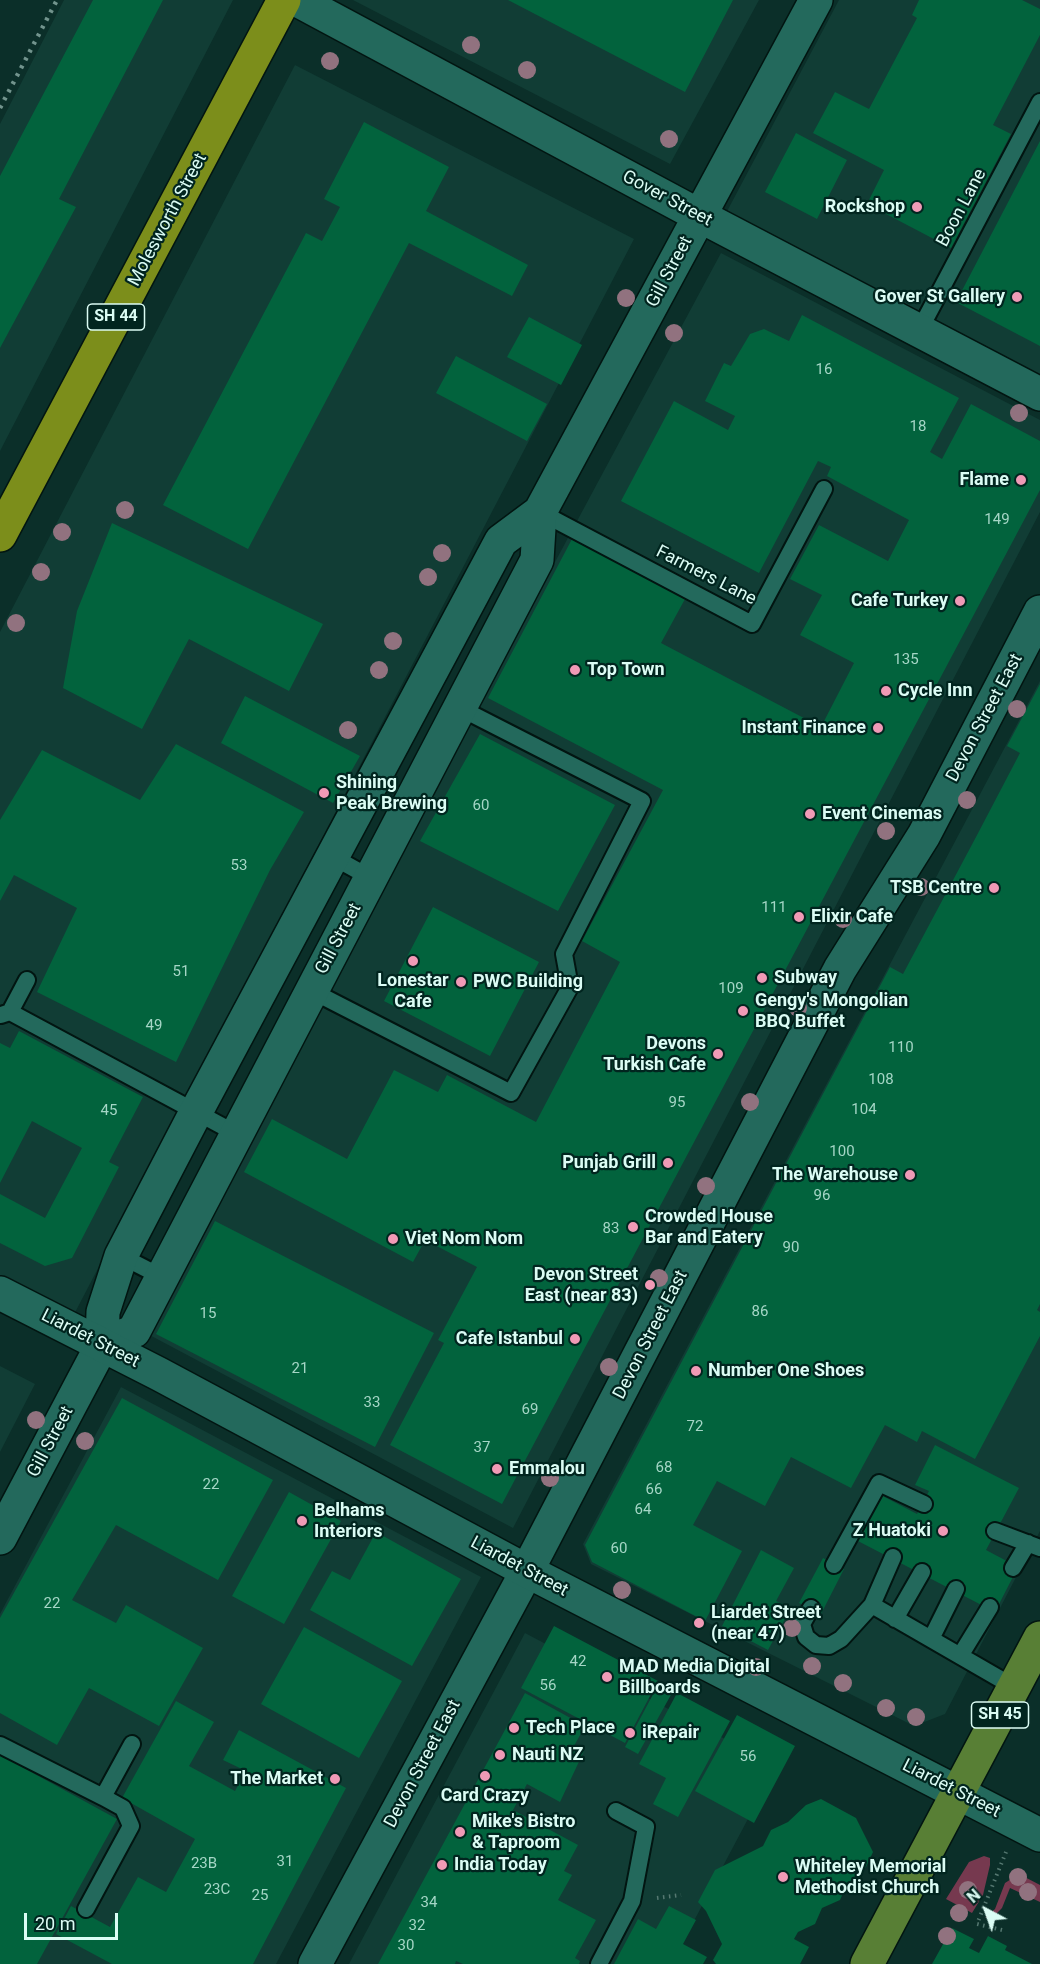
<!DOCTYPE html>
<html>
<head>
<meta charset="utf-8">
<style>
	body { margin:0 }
	#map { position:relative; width:1040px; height:1964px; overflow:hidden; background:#0b2f29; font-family:Roboto,sans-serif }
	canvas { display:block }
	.north { position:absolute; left:956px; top:1880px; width:60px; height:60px; -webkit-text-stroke:4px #01251f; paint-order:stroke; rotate:319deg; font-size:16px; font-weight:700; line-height:24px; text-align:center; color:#dbfcf4 }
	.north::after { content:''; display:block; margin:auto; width:21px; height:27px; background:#dbfcf4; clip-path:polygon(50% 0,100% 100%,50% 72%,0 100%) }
	.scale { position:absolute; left:24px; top:1913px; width:94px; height:27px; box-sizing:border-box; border:3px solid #dbfcf4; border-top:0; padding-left:8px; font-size:18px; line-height:21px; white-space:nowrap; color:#dbfcf4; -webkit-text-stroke:4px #01251f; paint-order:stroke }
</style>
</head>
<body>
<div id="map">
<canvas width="1040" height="1964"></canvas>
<div class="north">N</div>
<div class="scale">20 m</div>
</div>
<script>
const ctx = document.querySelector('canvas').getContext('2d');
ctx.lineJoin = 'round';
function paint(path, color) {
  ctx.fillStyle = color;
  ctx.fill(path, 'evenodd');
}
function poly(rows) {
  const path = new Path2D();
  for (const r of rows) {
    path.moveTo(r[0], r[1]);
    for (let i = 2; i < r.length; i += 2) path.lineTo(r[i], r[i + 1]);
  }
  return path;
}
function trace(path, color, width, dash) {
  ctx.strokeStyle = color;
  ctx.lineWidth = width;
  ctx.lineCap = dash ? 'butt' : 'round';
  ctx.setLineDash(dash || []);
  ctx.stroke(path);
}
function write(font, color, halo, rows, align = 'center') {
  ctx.font = font + ' Roboto,sans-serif';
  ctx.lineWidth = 4.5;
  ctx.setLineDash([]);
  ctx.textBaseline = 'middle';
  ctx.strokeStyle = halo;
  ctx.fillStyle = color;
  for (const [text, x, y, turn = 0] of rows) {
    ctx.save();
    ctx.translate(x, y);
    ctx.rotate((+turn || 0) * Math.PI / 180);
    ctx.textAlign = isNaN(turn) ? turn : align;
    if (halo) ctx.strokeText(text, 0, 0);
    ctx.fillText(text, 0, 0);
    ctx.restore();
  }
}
paint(poly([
	[64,0,233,0,0,451,0,124],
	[353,0,759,0,670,164],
	[839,0,1040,0,1040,383,724,217],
	[295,65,634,239,69,1324,0,1288,0,632],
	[721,253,1040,420,1040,512,513,1528,142,1331],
	[1040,681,1040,1531,945,1714,914,1726,591,1564,583,1544],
	[0,1366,35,1384,0,1452],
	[121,1387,481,1577,276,1964,0,1964,0,1614],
	[525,1633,776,1766,678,1951,701,1964,349,1964]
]), '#113d35');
paint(poly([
	[984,1856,990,1858,990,1865,983,1895,972,1913,946,1899,969,1862],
	[1019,1874,1040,1885,1040,1902,1010,1888,1002,1908,995,1915,985,1918,995,1909,1005,1883]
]), '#76394f');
paint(poly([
	[93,0,163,0,59,199,76,207,0,348,0,176],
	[508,0,733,0,685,92],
	[919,0,1022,0,1040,9,1040,35,993,125,1011,134,951,248,867,204,884,170,813,133,835,92,869,109,917,18,912,15],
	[364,122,449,167,426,211,528,265,512,296,409,243,248,549,163,505,306,233,322,241,340,207,324,199],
	[796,133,847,160,817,219,765,192],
	[1040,141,1040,346,956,302],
	[802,315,959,398,930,452,942,459,971,404,1040,441,1040,490,502,1504,390,1445,444,1343,438,1340,477,1267,425,1240,413,1262,244,1172,272,1119,347,1159,394,1070,438,1092,447,1075,536,1122,620,962,582,941,663,790,488,698,572,539,685,599,661,643,821,727,854,663,800,635,822,595,790,579,819,525,888,561,909,520,827,476,831,467,818,461,759,573,621,501,674,401,728,430,735,416,705,401,724,363,731,366,750,334,764,329,789,341],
	[529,317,582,345,561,385,507,357],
	[456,356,547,404,527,441,436,393],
	[112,523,323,624,289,691,189,639,142,729,63,688,77,611],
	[1040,684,1040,1304,1037,1310,1040,1312,1040,1336,975,1459,922,1431,917,1442,885,1425,851,1488,791,1457,765,1506,717,1481,693,1525,742,1551,705,1621,592,1562,585,1545,890,967,903,974,976,837,1020,753,1007,746],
	[245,696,360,756,333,803,221,743],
	[480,734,615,805,558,911,420,841],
	[176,744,304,812,270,870,176,1062,37,992,77,908,14,875,0,901,0,820,42,750,140,800],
	[433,907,539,962,490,1056,384,1001],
	[19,1031,143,1097,109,1162,119,1167,72,1258,45,1266,0,1243,0,1194,45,1218,82,1148,32,1121,0,1183,0,1043,10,1048],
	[215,1221,434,1333,375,1447,156,1334],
	[122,1398,273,1480,218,1580,116,1525,72,1600,116,1623,126,1605,203,1648,159,1726,89,1688,57,1745,0,1713,0,1618],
	[935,1445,1019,1488,986,1550,1018,1567,995,1612,854,1539,877,1493,917,1514,929,1491,915,1485],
	[289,1492,341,1521,284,1624,232,1596],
	[376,1532,461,1579,412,1666,310,1610,332,1571,350,1580],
	[761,1550,794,1568,776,1601,791,1608,768,1650,722,1626],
	[823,1558,844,1569,821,1614,799,1603],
	[554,1626,658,1681,625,1743,521,1688],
	[304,1627,402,1681,359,1758,261,1704],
	[658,1685,672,1693,638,1754,625,1747],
	[525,1693,585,1726,574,1746,584,1751,560,1802,527,1784,513,1810,578,1845,564,1871,572,1875,558,1900,596,1920,575,1958,580,1961,579,1964,463,1964,456,1961,455,1964,378,1964],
	[677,1693,730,1721,678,1817,653,1804,666,1778,639,1764],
	[176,1701,214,1722,189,1766,235,1791,246,1771,223,1760,239,1730,346,1788,253,1964,112,1964,56,1934,71,1906,110,1927,138,1877,166,1892,195,1839,122,1798],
	[737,1715,795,1746,754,1823,695,1791],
	[0,1755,117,1819,37,1964,0,1964],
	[821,1799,856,1818,873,1852,866,1867,847,1884,840,1900,822,1908,815,1924,798,1932,794,1939,809,1947,800,1964,716,1964,713,1960,722,1944,706,1911,698,1902,715,1870,763,1846,771,1830,788,1822,806,1805],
	[669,1906,696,1920,683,1944,707,1957,703,1964,614,1964,638,1919,656,1929],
	[952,1928,974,1939,969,1948,979,1953,988,1936,1007,1946,1005,1950,1032,1964,932,1964]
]), '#02633d');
const lane = poly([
	[919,331,1040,102],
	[540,512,752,624,824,489],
	[333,857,371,878],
	[312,991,511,1093,570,987,564,954,642,801,460,708],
	[10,1012,237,1134],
	[1,1015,10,1012,27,980],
	[121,1256,162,1277],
	[995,1531,1040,1548],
	[834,1565,879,1483,924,1504],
	[1013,1568,1028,1543],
	[872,1605,1014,1687],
	[811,1608,802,1624,806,1637,816,1645,829,1646,841,1639,872,1605,893,1557],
	[895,1619,922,1572],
	[931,1639,956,1589],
	[960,1656,990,1607],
	[0,1745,103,1797,132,1744],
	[86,1909,131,1826,123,1808,103,1797],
	[599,1964,632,1901,646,1827,616,1811]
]);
const street = poly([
	[297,0,700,216,1040,394],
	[102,1345,134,1331,537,560,540,512],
	[0,1538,102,1345,103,1312,121,1256,196,1112,501,541,540,512,816,0],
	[315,1964,527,1571]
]);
const secondary = poly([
	[0,1293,159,1374,527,1571,1040,1835],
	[527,1571,840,969,924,835,1040,612]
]);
const primary = poly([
	[867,1964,1040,1638]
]);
const highway = poly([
	[0,535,284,0]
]);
trace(lane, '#021511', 20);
trace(street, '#021511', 36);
trace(secondary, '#021511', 36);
trace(primary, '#021511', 36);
trace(highway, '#021511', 36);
trace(poly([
	[657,1898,681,1895],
	[1002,1930,977,1924,1006,1852]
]), '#557871', 4, [1.5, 4.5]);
trace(lane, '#23695c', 16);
trace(street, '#23695c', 33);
trace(secondary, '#23695c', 33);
trace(primary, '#587f35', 33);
trace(highway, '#7c8e1b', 33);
trace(poly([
	[0,108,57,0]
]), '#72948d', 4.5, [3, 6]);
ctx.fillStyle = '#91727f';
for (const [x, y] of [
	[471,45],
	[330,61],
	[527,70],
	[669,139],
	[626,298],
	[674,333],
	[1019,413],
	[125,510],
	[62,532],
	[442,553],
	[41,572],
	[428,577],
	[16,623],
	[393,641],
	[379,670],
	[1017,709],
	[348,730],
	[967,800],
	[886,831],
	[921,887],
	[843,919],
	[798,1008],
	[750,1102],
	[706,1186],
	[659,1278],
	[609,1367],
	[36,1420],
	[85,1441],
	[550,1478],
	[622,1590],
	[792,1628],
	[812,1666],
	[756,1667],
	[843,1683],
	[886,1708],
	[916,1717],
	[1018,1877],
	[968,1890],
	[1028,1892],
	[959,1913],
	[947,1936]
]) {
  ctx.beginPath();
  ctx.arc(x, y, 9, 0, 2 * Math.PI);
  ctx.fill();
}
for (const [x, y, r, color] of [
	[917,207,6,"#f09ab6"],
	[1017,297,6,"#f09ab6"],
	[1021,480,6,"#f09ab6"],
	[960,601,6,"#f09ab6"],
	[575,670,6,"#f09ab6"],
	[886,691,6,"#f09ab6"],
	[878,728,6,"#f09ab6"],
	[324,793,6,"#f09ab6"],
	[810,814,6,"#f09ab6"],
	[994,888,6,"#f09ab6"],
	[799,917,6,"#f09ab6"],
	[413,961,6,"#f09ab6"],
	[762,978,6,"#f09ab6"],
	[461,982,6,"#f09ab6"],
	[743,1011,6,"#f09ab6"],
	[718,1054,6,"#f09ab6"],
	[668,1163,6,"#f09ab6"],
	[910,1175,6,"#f09ab6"],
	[633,1227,6,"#f09ab6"],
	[393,1239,6,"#f09ab6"],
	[650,1285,6,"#f09ab6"],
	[575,1339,6,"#f09ab6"],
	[696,1371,6,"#f09ab6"],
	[497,1469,6,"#f09ab6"],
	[302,1521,6,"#f09ab6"],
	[943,1531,6,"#f09ab6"],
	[699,1623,6,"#f09ab6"],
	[607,1677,6,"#f09ab6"],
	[514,1728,6,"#f09ab6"],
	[630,1733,6,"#f09ab6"],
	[500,1755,6,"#f09ab6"],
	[485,1776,6,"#f09ab6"],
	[335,1779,6,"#f09ab6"],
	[460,1832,6,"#f09ab6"],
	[442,1865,6,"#f09ab6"],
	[783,1877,6,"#f09ab6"]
]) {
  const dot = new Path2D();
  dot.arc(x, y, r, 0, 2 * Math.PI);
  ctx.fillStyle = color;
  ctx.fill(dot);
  trace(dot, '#01251f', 2);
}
write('15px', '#a5d6c6', null, [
	["16",824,370],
	["18",918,427],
	["149",997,520],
	["135",906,660],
	["60",481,806],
	["53",239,866],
	["111",774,908],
	["51",181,972],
	["109",731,989],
	["49",154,1026],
	["110",901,1048],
	["108",881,1080],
	["95",677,1103],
	["104",864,1110],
	["45",109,1111],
	["100",842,1152],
	["96",822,1196],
	["83",611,1229],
	["90",791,1248],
	["86",760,1312],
	["15",208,1314],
	["21",300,1369],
	["33",372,1403],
	["69",530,1410],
	["72",695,1427],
	["37",482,1448],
	["68",664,1468],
	["22",211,1485],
	["66",654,1490],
	["64",643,1510],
	["60",619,1549],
	["22",52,1604],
	["42",578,1662],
	["56",548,1686],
	["56",748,1757],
	["31",285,1862],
	["23B",204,1864],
	["23C",217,1890],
	["25",260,1896],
	["34",429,1903],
	["32",417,1926],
	["30",406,1946]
]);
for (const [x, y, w] of [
	[116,317,57],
	[1000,1715,57]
]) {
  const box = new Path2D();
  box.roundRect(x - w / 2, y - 13, w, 26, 4.5);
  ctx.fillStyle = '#01251f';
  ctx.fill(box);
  trace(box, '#dbfcf4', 1.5);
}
write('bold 16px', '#dbfcf4', null, [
	["SH 44",116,317],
	["SH 45",1000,1715]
]);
write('18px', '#dbfcf4', '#01251f', [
	["Gover Street",667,199,28],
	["Boon Lane",962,208,-62],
	["Molesworth Street",168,220,-62],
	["Gill Street",670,272,-62],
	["Farmers Lane",706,576,27],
	["Devon Street East",985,718,-62],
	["Gill Street",339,939,-62],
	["Devon Street East",651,1335,-63],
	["Liardet Street",90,1339,27],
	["Gill Street",51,1442,-62],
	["Liardet Street",519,1567,28],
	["Devon Street East",423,1764,-62],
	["Liardet Street",951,1789,27]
]);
write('bold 18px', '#dbfcf4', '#01251f', [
	["Rockshop",905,207,"right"],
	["Gover St Gallery",1005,297,"right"],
	["Flame",1009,480,"right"],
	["Cafe Turkey",948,601,"right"],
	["Top Town",587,670],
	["Cycle Inn",898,691],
	["Instant Finance",866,728,"right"],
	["Shining",336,783],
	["Peak Brewing",336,804],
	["Event Cinemas",822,814],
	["TSB Centre",982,888,"right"],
	["Elixir Cafe",811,917],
	["Subway",774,978],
	["Lonestar",413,981,"center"],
	["Cafe",413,1002,"center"],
	["PWC Building",473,982],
	["Gengy's Mongolian",755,1001],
	["BBQ Buffet",755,1022],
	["Devons",706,1044,"right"],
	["Turkish Cafe",706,1065,"right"],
	["Punjab Grill",656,1163,"right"],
	["The Warehouse",898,1175,"right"],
	["Crowded House",645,1217],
	["Bar and Eatery",645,1238],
	["Viet Nom Nom",405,1239],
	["Devon Street",638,1275,"right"],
	["East (near 83)",638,1296,"right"],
	["Cafe Istanbul",563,1339,"right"],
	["Number One Shoes",708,1371],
	["Emmalou",509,1469],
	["Belhams",314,1511],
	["Interiors",314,1532],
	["Z Huatoki",931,1531,"right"],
	["Liardet Street",711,1613],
	["(near 47)",711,1634],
	["MAD Media Digital",619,1667],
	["Billboards",619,1688],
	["Tech Place",526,1728],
	["iRepair",642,1733],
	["Nauti NZ",512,1755],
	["The Market",323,1779,"right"],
	["Card Crazy",485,1796,"center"],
	["Mike's Bistro",472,1822],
	["& Taproom",472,1843],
	["India Today",454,1865],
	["Whiteley Memorial",795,1867],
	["Methodist Church",795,1888]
], 'left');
</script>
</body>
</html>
